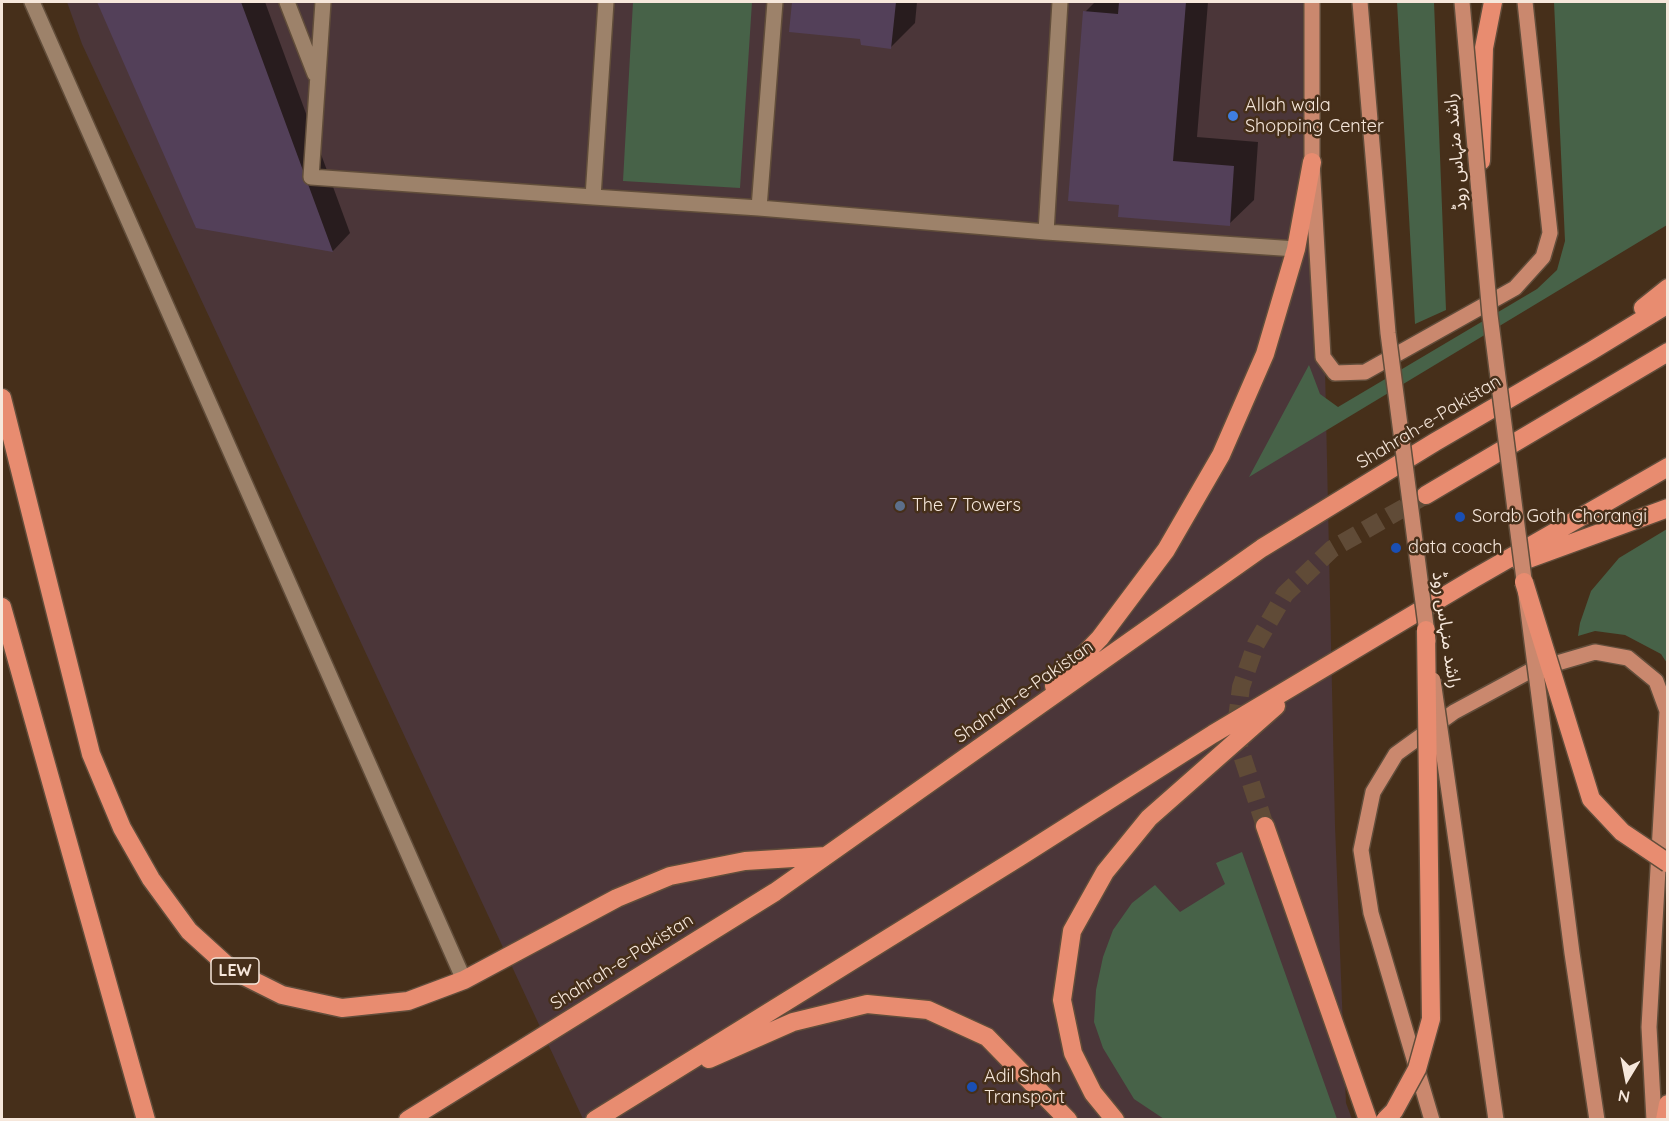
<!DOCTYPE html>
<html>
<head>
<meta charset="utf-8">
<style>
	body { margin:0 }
	#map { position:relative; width:1669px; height:1121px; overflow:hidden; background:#462f1a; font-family:Quicksand,sans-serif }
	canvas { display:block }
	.frame { position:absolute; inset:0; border:3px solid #f6e7db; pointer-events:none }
	.north { position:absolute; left:1597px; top:1049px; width:60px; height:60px; -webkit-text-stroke:4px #462f1a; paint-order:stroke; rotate:190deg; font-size:16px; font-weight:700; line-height:24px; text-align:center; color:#f6e7db }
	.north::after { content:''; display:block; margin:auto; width:21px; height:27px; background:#f6e7db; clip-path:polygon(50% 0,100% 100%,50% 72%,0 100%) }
</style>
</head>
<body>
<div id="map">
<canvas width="1669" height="1121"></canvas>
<div class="frame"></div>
<div class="north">N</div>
</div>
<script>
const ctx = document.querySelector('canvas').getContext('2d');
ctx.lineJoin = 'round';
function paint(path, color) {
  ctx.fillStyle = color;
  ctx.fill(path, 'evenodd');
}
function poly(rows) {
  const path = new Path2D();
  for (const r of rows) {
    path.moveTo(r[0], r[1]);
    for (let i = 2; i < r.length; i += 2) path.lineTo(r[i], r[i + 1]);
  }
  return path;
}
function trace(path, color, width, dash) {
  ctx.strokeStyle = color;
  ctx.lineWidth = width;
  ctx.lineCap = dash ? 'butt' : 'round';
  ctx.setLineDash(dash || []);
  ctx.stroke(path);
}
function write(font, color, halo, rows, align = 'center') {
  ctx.font = font + ' Quicksand,"Noto Sans Arabic",sans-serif';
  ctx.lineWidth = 5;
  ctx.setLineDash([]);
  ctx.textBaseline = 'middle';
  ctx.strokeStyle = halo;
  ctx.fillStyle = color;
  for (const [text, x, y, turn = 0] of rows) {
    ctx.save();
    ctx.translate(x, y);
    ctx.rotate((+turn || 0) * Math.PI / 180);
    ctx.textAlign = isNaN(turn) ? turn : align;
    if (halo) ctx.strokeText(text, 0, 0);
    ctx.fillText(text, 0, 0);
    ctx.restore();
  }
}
paint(poly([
	[67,2,1317,2,1335,826,1346,1103,1352,1119,583,1119,82,44]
]), '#4b3639');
paint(poly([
	[633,2,752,2,740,188,623,181],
	[1397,2,1434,2,1446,310,1415,324],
	[1554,2,1667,2,1667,225,1249,477,1309,365,1320,394,1338,407,1537,289,1557,270,1565,241],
	[1667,529,1667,663,1661,654,1625,635,1595,631,1578,636,1580,623,1591,591,1619,558],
	[1242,852,1337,1119,1164,1119,1134,1099,1103,1048,1094,1022,1096,990,1103,957,1113,930,1132,903,1155,885,1180,912,1225,884,1216,863]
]), '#476248');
paint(poly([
	[98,2,265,2,350,233,333,251,197,227],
	[793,2,917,2,915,23,890,48,862,38,791,31],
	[1095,2,1208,2,1197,137,1258,142,1254,200,1229,224,1121,204,1085,12]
]), '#0007');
paint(poly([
	[97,2,241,2,333,252,196,228],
	[792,2,896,2,891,49,861,45,860,39,789,32],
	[1119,2,1186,2,1173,161,1234,166,1230,226,1118,217,1119,205,1068,201,1083,11,1118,14]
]), '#534059');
trace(poly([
	[1265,826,1235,734,1241,687,1256,644,1285,594,1332,549,1426,495]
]), '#604b37', 18, [18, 9]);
const street = poly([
	[32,2,464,980],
	[287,2,315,74],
	[323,2,311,177,593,197],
	[606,2,593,197,759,208,775,2],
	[759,208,1046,232,1060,2],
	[1046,232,1296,249]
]);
const primary = poly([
	[1312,2,1312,162,1323,357,1335,373,1365,372,1515,288,1543,257,1550,233,1525,2],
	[1432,1120,1371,913,1361,850,1373,792,1396,754,1454,712,1530,671,1595,652,1628,658,1656,681,1667,711,1649,1027,1654,1120]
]);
const highway = poly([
	[1481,161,1484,48,1493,2],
	[1643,308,1668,288],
	[2,398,91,754,122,828,151,879,189,931,232,970,282,995,342,1008,408,1001,464,980,617,898,670,876,745,861,826,856],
	[1426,495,1668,352],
	[1520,562,1668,508],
	[2,607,146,1120],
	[1054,686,1100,638,1166,550,1221,455,1265,354,1296,249,1312,162],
	[1265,826,1368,1120],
	[709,1059,793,1022,867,1004,928,1010,987,1037,1068,1120],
	[408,1120,775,892,1262,548,1435,442,1591,351,1668,304],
	[595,1120,1021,856,1213,734,1473,579,1668,467],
	[1115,1120,1093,1093,1073,1053,1062,1000,1072,931,1105,872,1149,818,1276,706],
	[1665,1120,1668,1104]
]);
trace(street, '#614d3a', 18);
trace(primary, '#614d3a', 18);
trace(highway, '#614d3a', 21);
trace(street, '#9d826a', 15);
trace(primary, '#ca886e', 15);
trace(highway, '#e88c70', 18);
const primaryBridge = poly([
	[1360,2,1388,333,1428,641],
	[1462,2,1490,315,1572,953,1597,1120],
	[1433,680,1496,1120]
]);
const highwayBridge = poly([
	[1524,582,1591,799,1622,832,1668,863],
	[1385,1120,1394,1111,1417,1069,1431,1019,1426,630]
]);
trace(primaryBridge, '#614d3a', 18, []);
trace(highwayBridge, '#614d3a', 21, []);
trace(primaryBridge, '#ca886e', 15);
trace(highwayBridge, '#e88c70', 18);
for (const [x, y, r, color] of [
	[1233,116,6,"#3f7fe0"],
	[900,506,6,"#5c6f8a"],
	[1460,517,6,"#1a4fb4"],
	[1396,548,6,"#1a4fb4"],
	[972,1087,6,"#1a4fb4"]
]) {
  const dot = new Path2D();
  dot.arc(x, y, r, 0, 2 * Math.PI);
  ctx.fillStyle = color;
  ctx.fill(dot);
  trace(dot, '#462f1a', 2);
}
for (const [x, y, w] of [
	[235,971,48]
]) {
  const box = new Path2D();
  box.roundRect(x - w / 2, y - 13, w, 26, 4.5);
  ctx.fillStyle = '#462f1a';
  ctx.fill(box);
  trace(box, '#f6e7db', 1.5);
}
write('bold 16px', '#f6e7db', null, [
	["LEW",235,971]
]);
write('18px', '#f6e7db', '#462f1a', [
	["Allah wala",1245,106],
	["Shopping Center",1245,127],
	["The 7 Towers",912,506],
	["Sorab Goth Chorangi",1472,517],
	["data coach",1408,548],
	["Adil Shah",984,1077],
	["Transport",984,1098]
], 'left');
write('18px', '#f6e7db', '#462f1a', [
	["راشد منہاس روڈ",1456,152,-95],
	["Shahrah-e-Pakistan",1429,422,-31],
	["راشد منہاس روڈ",1446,630,82],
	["Shahrah-e-Pakistan",1024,692,-35],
	["Shahrah-e-Pakistan",622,962,-32]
]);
</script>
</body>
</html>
